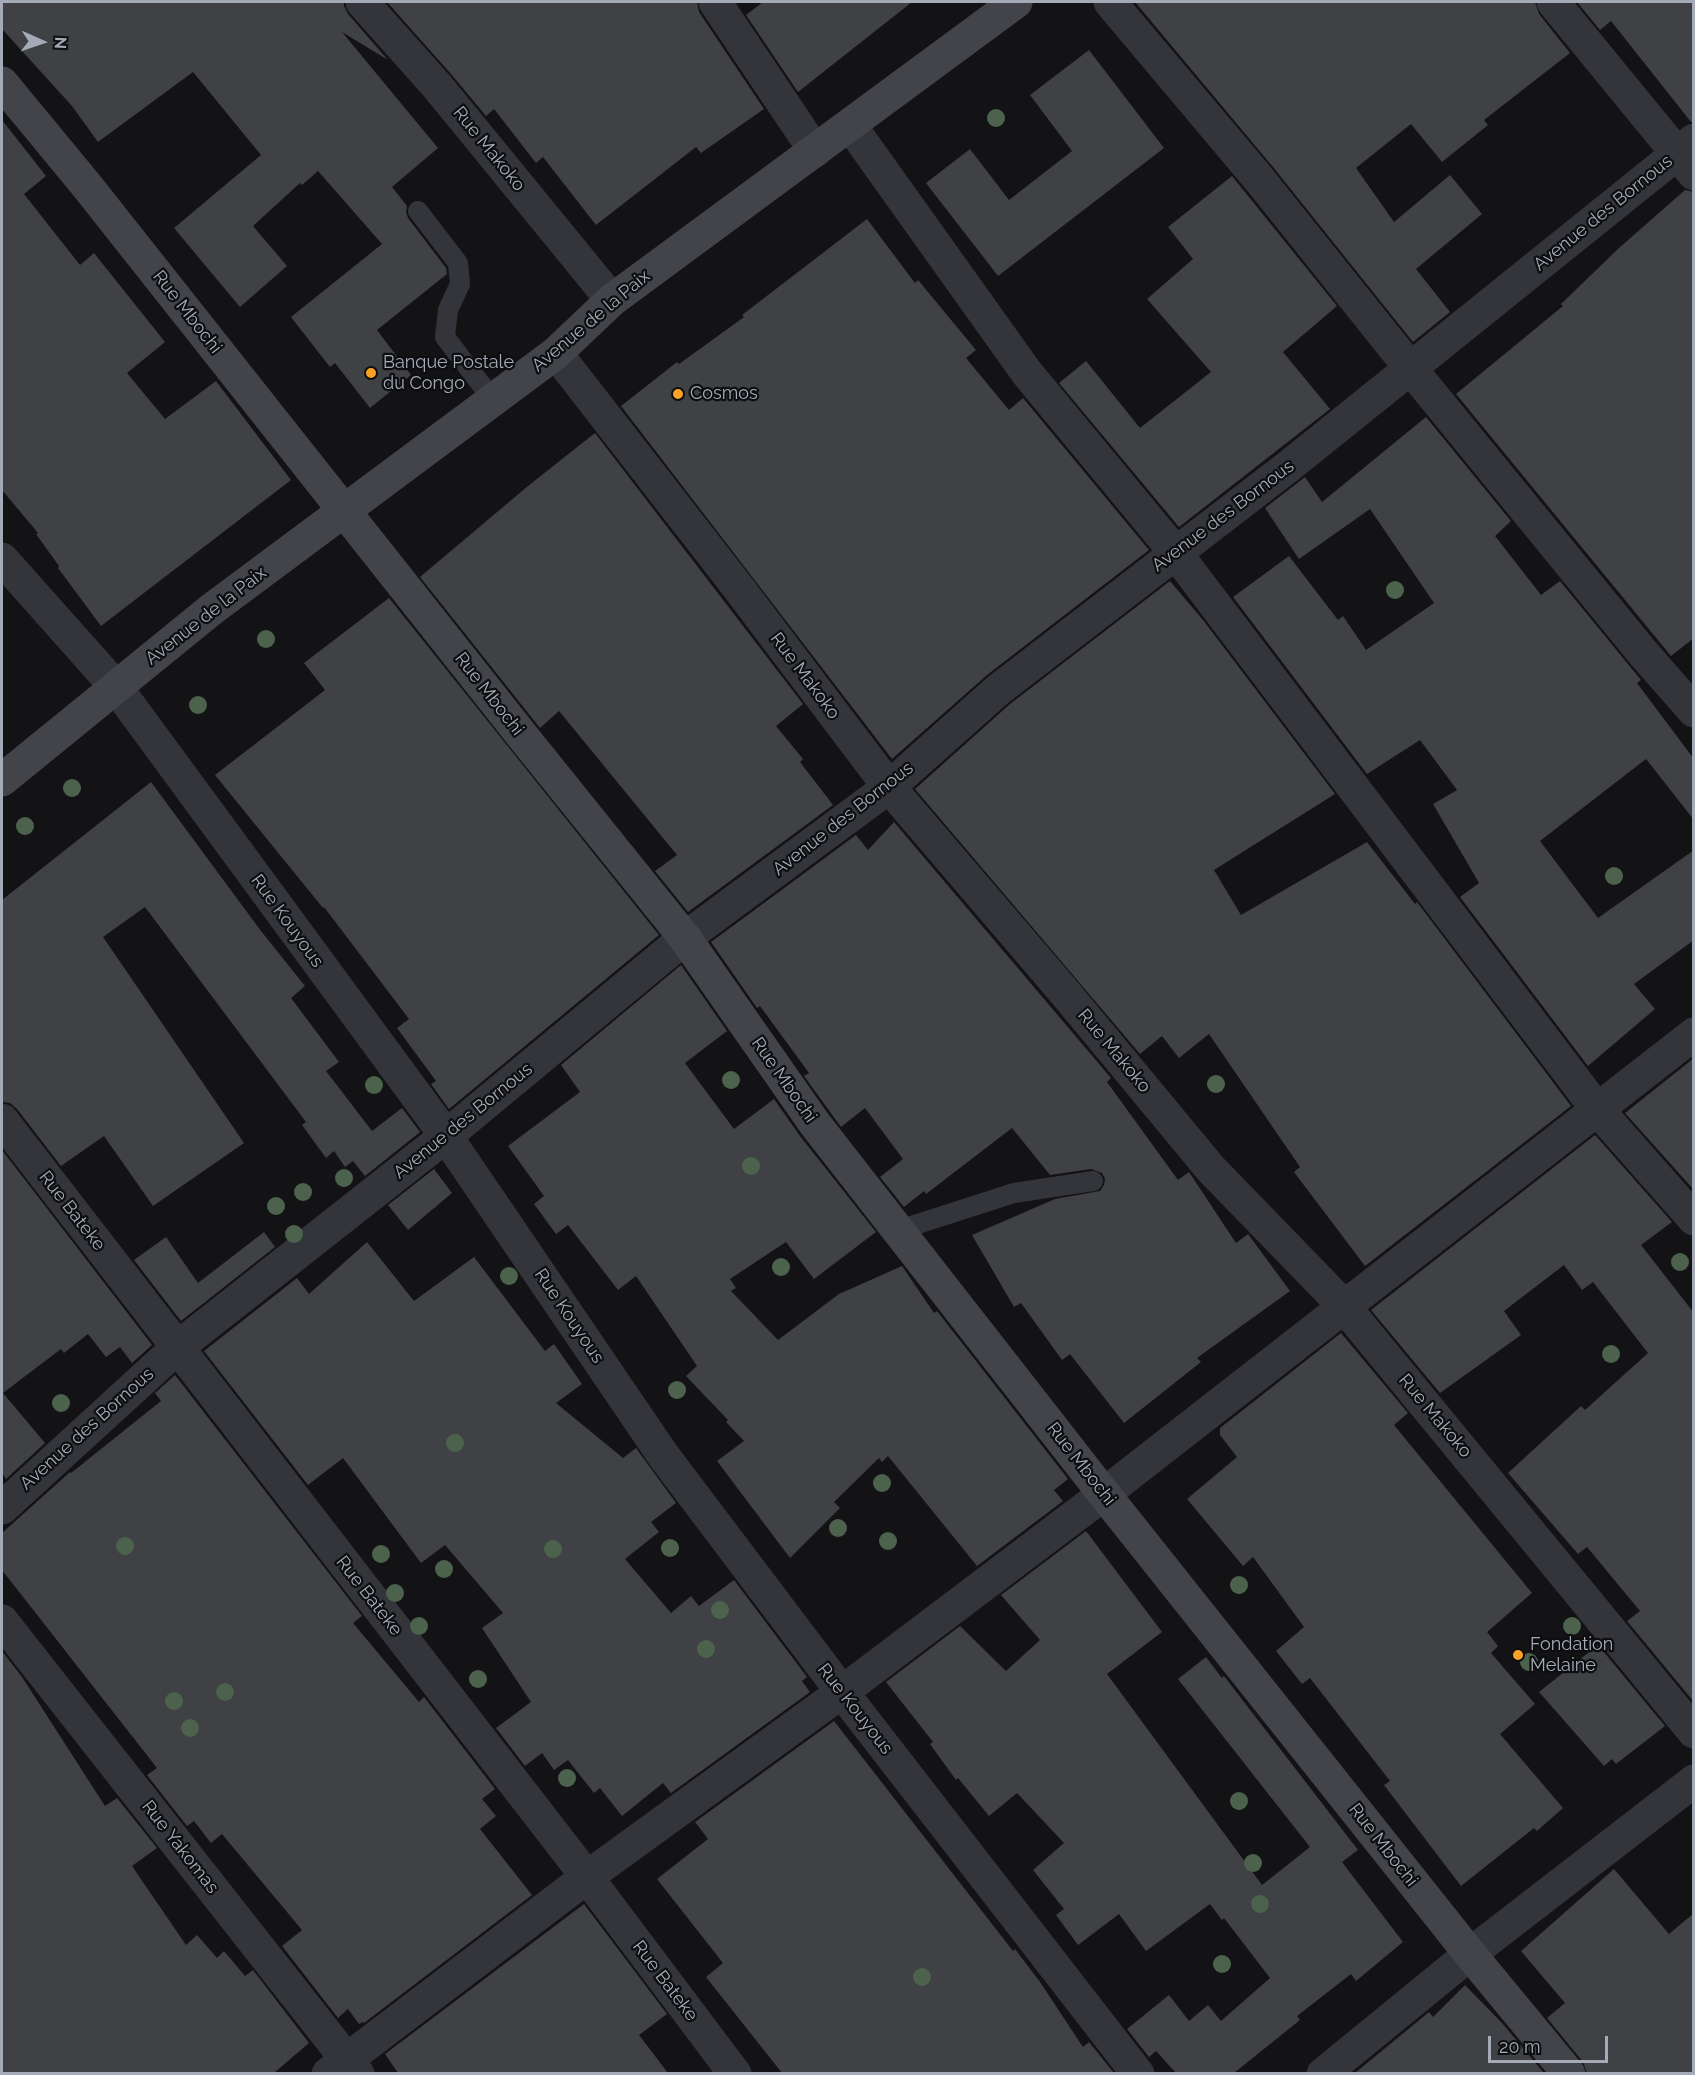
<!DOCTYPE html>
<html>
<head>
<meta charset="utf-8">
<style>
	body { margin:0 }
	#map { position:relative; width:1695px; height:2075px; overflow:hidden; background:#131315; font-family:Raleway,sans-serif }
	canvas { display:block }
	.frame { position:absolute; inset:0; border:3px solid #a4abb6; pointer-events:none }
	.north { position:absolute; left:12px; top:12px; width:60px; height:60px; -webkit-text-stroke:4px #0e0e10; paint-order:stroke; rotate:93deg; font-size:16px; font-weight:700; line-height:24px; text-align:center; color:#a4abb6 }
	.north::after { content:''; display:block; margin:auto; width:21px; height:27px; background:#a4abb6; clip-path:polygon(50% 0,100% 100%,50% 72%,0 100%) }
	.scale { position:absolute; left:1488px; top:2036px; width:120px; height:27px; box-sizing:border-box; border:3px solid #a4abb6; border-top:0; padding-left:8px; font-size:18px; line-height:21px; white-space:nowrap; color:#a4abb6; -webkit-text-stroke:4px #0e0e10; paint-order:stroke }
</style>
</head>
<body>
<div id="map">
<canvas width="1695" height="2075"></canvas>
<div class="frame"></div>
<div class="north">N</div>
<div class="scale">20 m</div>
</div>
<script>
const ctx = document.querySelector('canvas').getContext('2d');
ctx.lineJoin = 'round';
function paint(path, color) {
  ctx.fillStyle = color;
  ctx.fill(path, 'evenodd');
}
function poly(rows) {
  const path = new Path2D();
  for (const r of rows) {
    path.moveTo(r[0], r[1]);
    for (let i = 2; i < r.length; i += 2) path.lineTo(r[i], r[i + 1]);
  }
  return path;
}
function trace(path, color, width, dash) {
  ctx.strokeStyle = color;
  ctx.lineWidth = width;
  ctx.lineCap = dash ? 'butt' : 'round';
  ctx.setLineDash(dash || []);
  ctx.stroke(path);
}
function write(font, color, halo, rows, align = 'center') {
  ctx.font = font + ' Raleway,sans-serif';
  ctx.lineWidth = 4.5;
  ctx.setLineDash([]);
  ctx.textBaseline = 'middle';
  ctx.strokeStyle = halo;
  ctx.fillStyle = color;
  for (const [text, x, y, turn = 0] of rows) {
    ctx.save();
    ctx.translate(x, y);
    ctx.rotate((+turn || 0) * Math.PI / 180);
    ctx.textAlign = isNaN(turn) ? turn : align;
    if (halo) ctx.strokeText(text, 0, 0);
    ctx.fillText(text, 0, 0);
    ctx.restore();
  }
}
paint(poly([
	[2,2,344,2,344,6,348,14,388,60,342,32,438,148,392,187,407,206,406,212,408,218,446,268,447,274,377,330,411,375,370,408,335,363,330,367,291,317,382,244,318,171,302,185,300,183,253,226,287,266,240,307,174,228,261,155,193,72,98,142,72,106,2,29],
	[387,2,697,2,699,12,764,109,701,153,696,147,596,225,543,157,536,163,494,109,486,116,451,74],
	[763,2,912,2,798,92,746,15],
	[1135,2,1535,2,1539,14,1570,53,1484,120,1488,125,1442,162,1411,124,1356,168,1394,222,1450,175,1482,214,1416,269,1450,312,1413,342,1273,167],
	[1577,2,1694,2,1694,122,1691,122,1611,21,1600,30],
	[1089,50,1164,148,998,276,926,183,970,149,1009,200,1072,151,1030,95],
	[2,120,46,176,24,194,80,265,94,253,165,342,127,373,165,419,216,381,291,480,101,626,58,568,59,566,36,534,38,533,2,490],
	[1232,176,1337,306,1283,352,1330,409,1179,527,1059,383,1086,361,1140,428,1211,372,1147,299,1193,259,1168,227],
	[1685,190,1694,192,1694,638,1671,656,1456,394,1563,306,1561,304,1619,248],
	[867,219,915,283,918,280,976,350,966,358,1009,410,1023,398,1149,550,987,675,892,759,621,406,677,362,679,364,744,317,742,315],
	[1426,417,1511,521,1495,536,1541,595,1560,581,1641,680,1637,683,1694,759,1694,820,1646,759,1540,841,1598,918,1694,850,1694,940,1634,984,1655,1009,1588,1066,1460,897,1479,883,1433,804,1457,790,1420,740,1367,774,1233,597,1289,556,1338,620,1343,616,1366,650,1434,603,1370,509,1299,559,1265,508,1305,477,1322,502],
	[595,433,803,704,776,726,803,759,800,762,833,805,688,912,655,871,677,855,559,711,540,728,420,577,528,486],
	[1170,581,1203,620,1335,794,1214,870,1241,915,1367,842,1415,904,1417,902,1571,1106,1365,1266,1294,1172,1300,1167,1209,1034,1179,1058,1162,1036,1140,1054,915,789,1010,704],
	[389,598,659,935,449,1109,431,1084,436,1081,397,1028,409,1019,324,907,323,908,215,775,325,690,304,663],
	[151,782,261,931,305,986,291,998,339,1062,326,1071,372,1131,402,1108,420,1132,365,1176,353,1161,345,1167,334,1151,326,1158,302,1125,306,1122,145,907,103,937,244,1143,153,1206,104,1136,61,1166,17,1109,10,1103,2,1102,2,900],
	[894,822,1111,1078,1107,1082,1178,1180,1189,1172,1236,1243,1248,1234,1290,1291,1197,1358,1201,1362,1124,1423,1070,1354,1062,1360,1021,1303,1014,1307,972,1235,1055,1199,1100,1191,1104,1185,1105,1179,1102,1173,1091,1169,1050,1175,1012,1128,926,1194,924,1191,904,1207,880,1177,903,1159,865,1108,841,1127,804,1076,809,1073,760,1006,757,1008,711,942,856,835,868,850],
	[681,965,727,1031,685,1063,734,1129,774,1099,800,1136,876,1232,814,1279,786,1242,730,1279,736,1288,731,1291,778,1340,839,1294,902,1266,934,1313,937,1311,1068,1479,1054,1490,1063,1501,977,1566,888,1456,882,1462,879,1458,834,1502,840,1508,790,1558,717,1461,744,1441,726,1422,728,1420,686,1376,697,1366,636,1276,618,1290,568,1225,556,1234,534,1204,544,1196,508,1146,580,1092,561,1065],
	[1694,1058,1694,1190,1625,1113],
	[1595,1135,1672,1222,1641,1245,1694,1313,1694,1702,1627,1621,1640,1611,1587,1547,1578,1554,1508,1473,1581,1406,1585,1410,1648,1353,1593,1282,1582,1290,1564,1265,1504,1311,1521,1335,1440,1393,1371,1310],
	[2,1150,152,1345,132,1363,120,1347,106,1357,88,1334,64,1353,61,1349,3,1393,45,1443,6,1479,2,1473],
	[434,1169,452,1193,408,1230,388,1205],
	[264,1232,275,1247,181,1321,134,1260,166,1237,198,1283],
	[367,1242,414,1301,474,1257,545,1351,554,1344,582,1384,556,1403,623,1458,636,1448,676,1503,651,1522,659,1532,625,1559,671,1613,691,1596,699,1606,734,1580,807,1677,802,1681,810,1692,671,1793,663,1783,622,1816,600,1788,594,1793,568,1760,554,1770,542,1753,525,1766,496,1728,531,1702,482,1628,503,1613,445,1545,421,1563,343,1458,308,1485,204,1351,297,1278,309,1294],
	[1341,1333,1408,1413,1394,1425,1532,1593,1487,1632,1498,1646,1491,1653,1535,1704,1500,1734,1563,1808,1537,1831,1534,1828,1461,1886,1384,1785,1390,1781,1310,1678,1302,1684,1276,1651,1304,1627,1253,1557,1243,1566,1187,1499,1237,1457,1220,1435,1220,1428],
	[175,1375,362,1616,353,1623,419,1702,424,1697,495,1789,482,1799,496,1816,480,1829,532,1895,364,2023,363,2022,359,2024,348,2009,338,2018,282,1946,302,1930,222,1834,211,1843,194,1821,187,1826,147,1775,157,1768,2,1570,2,1533,70,1472,71,1473,161,1401,155,1393],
	[1086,1531,1162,1632,1107,1674,1262,1885,1310,1847,1178,1679,1206,1657,1222,1678,1224,1676,1358,1850,1342,1862,1403,1942,1356,1981,1351,1974,1297,2016,1300,2020,1234,2073,1176,2073,1156,2051,1149,2057,1127,2029,1169,1995,1189,2021,1208,2005,1221,2021,1270,1978,1224,1918,1222,1920,1210,1904,1146,1951,1119,1914,1078,1945,1056,1915,1064,1909,1033,1870,1064,1843,1017,1793,989,1816,958,1778,956,1780,930,1744,933,1742,886,1682,960,1626,1006,1671,1040,1640,1001,1595],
	[1598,1645,1665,1726,1616,1764,1612,1759,1604,1766,1539,1692],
	[2,1651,22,1677,105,1806,117,1798,157,1848,132,1866,186,1945,197,1935,217,1958,224,1951,245,1976,253,1970,309,2043,274,2073,2,2073],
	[834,1721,1013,1951,1015,1949,1040,1982,1083,2047,1089,2042,1114,2073,782,2073,706,1977,723,1963,657,1879,708,1839,695,1822],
	[1614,1869,1669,1934,1694,1913,1694,2073,1587,2073,1583,2062,1547,2018,1565,2003,1521,1951],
	[584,1904,667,2014,639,2035,668,2073,398,2073,385,2054],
	[1465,1985,1502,2023,1544,2073,1355,2073,1429,2012,1433,2017]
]), '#3f4145');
trace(poly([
	[418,211,458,263,460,284,448,310,445,337,493,400],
	[899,1230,1014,1193,1093,1181]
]), '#34353a', 20);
trace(poly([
	[362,2,437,86,612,300],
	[715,2,815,151],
	[1110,2,1259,179,1411,369,1643,653,1694,711],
	[1553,2,1694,174],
	[850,125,1027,373,1175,552,1596,1108,1694,1219],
	[556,353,737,586,889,787,1066,994,1211,1169,1343,1305,1694,1732],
	[2,559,116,687,446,1136,663,1455,842,1692,1138,2074],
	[2,1120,587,1877,735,2074],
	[2,1508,178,1347,446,1136,685,938,889,787,998,690,1289,466,1694,140],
	[2,1621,358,2074],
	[328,2074,587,1877,842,1692,1104,1494,1694,1034],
	[1323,2074,1470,1954,1694,1781]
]), '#34353a', 33);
trace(poly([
	[2,83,87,186,524,738,685,938,815,1124,1104,1494,1470,1954,1569,2074],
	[2,780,212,609,556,353,612,300,1016,2]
]), '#42444a', 33);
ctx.fillStyle = '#4c624d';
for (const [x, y] of [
	[996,118],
	[1395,590],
	[266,639],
	[198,705],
	[72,788],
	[25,826],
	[1614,876],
	[731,1080],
	[1216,1084],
	[374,1085],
	[751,1166],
	[344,1178],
	[303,1192],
	[276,1206],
	[294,1234],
	[1680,1262],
	[781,1267],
	[509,1276],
	[1611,1354],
	[677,1390],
	[61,1403],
	[455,1443],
	[882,1483],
	[838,1528],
	[888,1541],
	[125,1546],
	[670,1548],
	[553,1549],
	[381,1554],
	[444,1569],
	[1239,1585],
	[395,1593],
	[720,1610],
	[419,1626],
	[1572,1626],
	[706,1649],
	[1529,1662],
	[478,1679],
	[225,1692],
	[174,1701],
	[190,1728],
	[567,1778],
	[1239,1801],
	[1253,1863],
	[1260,1904],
	[1222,1964],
	[922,1977]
]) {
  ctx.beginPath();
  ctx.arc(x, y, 9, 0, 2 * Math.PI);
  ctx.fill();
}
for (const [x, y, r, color] of [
	[371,373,6,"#fba225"],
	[678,394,6,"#fba225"],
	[1518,1655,6,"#fba225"]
]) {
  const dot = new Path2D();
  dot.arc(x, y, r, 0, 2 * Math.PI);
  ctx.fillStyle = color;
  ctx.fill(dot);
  trace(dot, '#0e0e10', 2);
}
write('18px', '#a4abb6', '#0e0e10', [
	["Rue Makoko",489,149,51],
	["Avenue des Bornous",1603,213,-39],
	["Rue Mbochi",187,312,52],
	["Avenue de la Paix",591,321,-40],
	["Avenue des Bornous",1223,516,-37],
	["Avenue de la Paix",206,616,-38],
	["Rue Makoko",805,676,53],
	["Rue Mbochi",489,694,52],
	["Avenue des Bornous",843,819,-38],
	["Rue Kouyous",287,921,54],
	["Rue Makoko",1114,1051,50],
	["Rue Mbochi",784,1080,55],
	["Avenue des Bornous",463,1121,-39],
	["Rue Bateke",72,1211,52],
	["Rue Kouyous",569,1316,56],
	["Rue Makoko",1435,1416,50],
	["Avenue des Bornous",87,1429,-42],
	["Rue Mbochi",1081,1464,52],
	["Rue Bateke",369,1596,52],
	["Rue Kouyous",855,1709,52],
	["Rue Mbochi",1383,1845,52],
	["Rue Yakomas",180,1847,52],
	["Rue Bateke",665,1981,53]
]);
write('18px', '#a4abb6', '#0e0e10', [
	["Banque Postale",383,363],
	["du Congo",383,384],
	["Cosmos",690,394],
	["Fondation",1530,1645],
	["Melaine",1530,1666]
], 'left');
</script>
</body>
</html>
